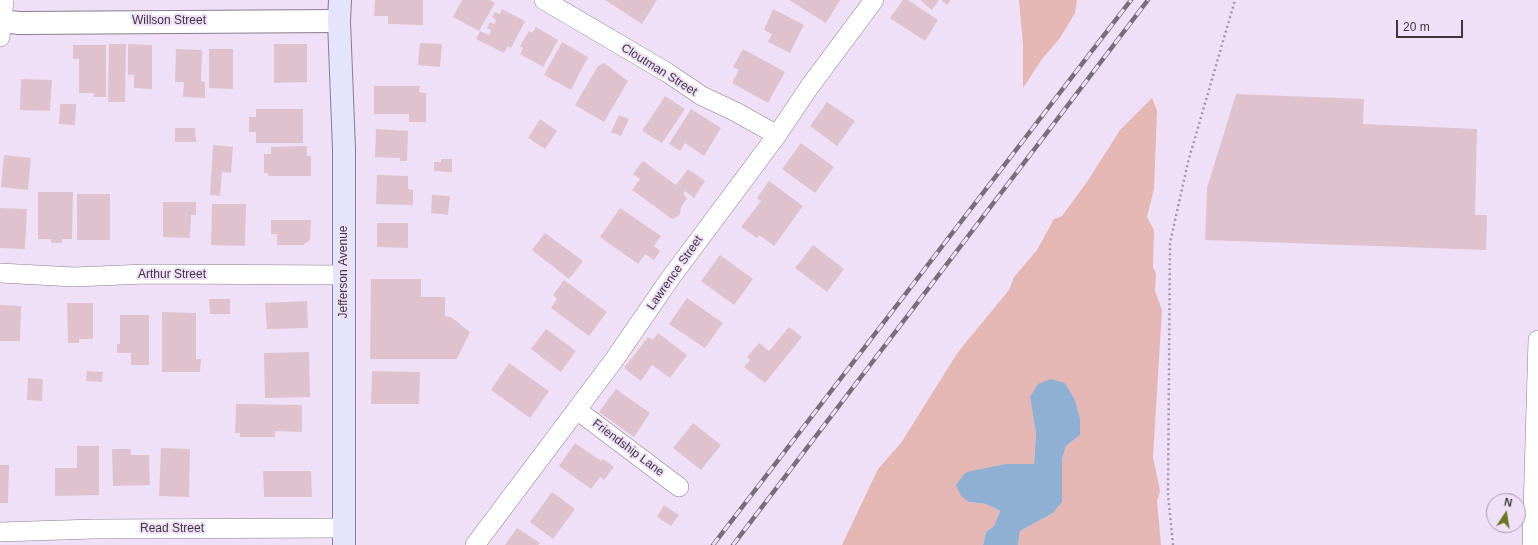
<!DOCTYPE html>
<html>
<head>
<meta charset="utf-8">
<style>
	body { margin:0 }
	#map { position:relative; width:1538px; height:545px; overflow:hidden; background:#f0e0f7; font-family:Arial,sans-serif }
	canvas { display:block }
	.north { position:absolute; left:1486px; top:493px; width:40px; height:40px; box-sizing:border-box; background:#f0e0f7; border:1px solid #a89cad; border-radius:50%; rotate:12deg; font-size:11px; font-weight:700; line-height:16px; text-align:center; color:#3d363f }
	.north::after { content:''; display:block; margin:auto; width:14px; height:18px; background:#6c7622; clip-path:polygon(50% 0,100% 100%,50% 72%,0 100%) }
	.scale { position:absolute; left:1396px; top:20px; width:67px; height:18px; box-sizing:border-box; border:2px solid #3d363f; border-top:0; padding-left:5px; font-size:12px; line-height:14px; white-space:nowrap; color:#3d363f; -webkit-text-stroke:3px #f0e0f7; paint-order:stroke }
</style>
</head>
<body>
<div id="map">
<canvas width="1538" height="545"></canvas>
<div class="north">N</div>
<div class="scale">20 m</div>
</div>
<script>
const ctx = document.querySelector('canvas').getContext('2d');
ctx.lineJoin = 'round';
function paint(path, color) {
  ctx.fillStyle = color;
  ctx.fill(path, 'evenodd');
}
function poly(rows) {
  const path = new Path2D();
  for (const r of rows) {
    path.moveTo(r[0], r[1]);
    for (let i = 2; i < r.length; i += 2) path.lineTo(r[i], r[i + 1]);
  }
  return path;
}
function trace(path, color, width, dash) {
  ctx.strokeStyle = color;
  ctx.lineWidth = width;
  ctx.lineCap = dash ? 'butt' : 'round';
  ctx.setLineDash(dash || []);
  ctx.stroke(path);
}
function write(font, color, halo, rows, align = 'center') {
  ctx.font = font + ' Arial,sans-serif';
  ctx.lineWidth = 4;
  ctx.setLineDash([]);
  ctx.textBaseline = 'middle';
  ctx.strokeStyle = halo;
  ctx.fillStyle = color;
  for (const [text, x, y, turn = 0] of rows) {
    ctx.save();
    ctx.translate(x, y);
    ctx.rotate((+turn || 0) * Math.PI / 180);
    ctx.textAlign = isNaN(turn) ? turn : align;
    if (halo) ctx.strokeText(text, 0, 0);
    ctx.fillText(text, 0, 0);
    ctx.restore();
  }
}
paint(poly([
	[1019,0,1077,0,1075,13,1060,38,1042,59,1023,88,1023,44],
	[1152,98,1157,111,1154,189,1147,217,1154,230,1153,267,1156,274,1155,291,1162,310,1153,457,1160,491,1157,501,1161,545,1018,545,1020,531,1053,513,1062,502,1062,460,1066,446,1080,435,1080,418,1075,400,1065,383,1030,397,1036,434,1034,464,1006,464,969,502,986,504,1000,511,994,526,986,532,983,545,842,545,878,469,901,443,958,352,1009,290,1014,277,1037,250,1054,219,1062,216,1087,182,1120,130]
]), '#e4b7b5');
paint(poly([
	[1051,379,1065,383,1075,400,1080,418,1080,435,1066,446,1062,460,1062,502,1053,513,1020,531,1018,545,983,545,986,532,994,526,1000,511,986,504,969,502,961,496,956,485,965,473,971,471,1006,464,1034,464,1036,434,1030,397,1038,384]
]), '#8fb0d3');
paint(poly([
	[375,0,423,0,423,25,388,24,388,16,374,16],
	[462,0,490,0,495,3,479,31,453,17],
	[605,0,657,0,642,24],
	[789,0,840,0,826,23],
	[903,0,908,0,938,20,925,41,890,18],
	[920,0,939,0,932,10],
	[941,0,951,0,947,5],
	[502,9,525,21,511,48,508,46,504,53,476,39,480,31,489,35,491,30,487,28,490,22,494,24,496,20,492,17,495,12,500,14],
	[773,9,804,25,790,53,768,42,772,34,764,30],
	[536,27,558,40,543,67,520,54,523,48,520,46,529,31,532,33],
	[562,42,588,57,571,90,544,75],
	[420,43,442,44,440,67,418,65],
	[109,44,126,44,125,102,108,102],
	[128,44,152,45,152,89,134,88,134,75,128,75],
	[274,44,307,44,307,82,274,83],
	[73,45,106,45,106,97,93,97,94,93,79,93,79,59,73,59],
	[176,49,202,50,201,81,205,82,205,98,183,97,184,82,175,82],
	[209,49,233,49,233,89,209,88],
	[743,49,785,72,768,103,732,83,739,70,733,67],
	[604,63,628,81,604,122,575,105,598,66],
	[21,79,52,80,50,111,20,110],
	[374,86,420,86,419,92,426,93,426,122,409,122,409,114,374,114],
	[1236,94,1364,99,1363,124,1477,129,1475,215,1487,215,1486,250,1205,240,1207,188],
	[665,96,685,109,662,143,642,131],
	[827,102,855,121,837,146,810,126],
	[60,104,76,104,75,125,59,124],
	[256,109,303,109,303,143,256,143,256,132,249,132,249,117,256,117],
	[691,109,721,128,704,156,685,143,680,151,669,144],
	[619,115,629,119,621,136,611,132],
	[540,119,557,131,545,149,528,138],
	[175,128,195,128,196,142,175,142],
	[376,129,408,131,407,161,400,161,400,158,375,157],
	[801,143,834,167,815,193,782,169],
	[213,145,233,147,231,173,222,172,220,196,210,195],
	[307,146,307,156,311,156,311,176,268,176,268,173,264,173,264,154,271,154,271,147],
	[4,155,31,158,28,190,1,187],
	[441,159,452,159,452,172,434,171,434,162,441,162],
	[643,161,676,185,688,169,705,181,694,198,685,191,683,194,687,198,681,207,680,214,677,217,672,219,632,190,640,179,633,174],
	[377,175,408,176,408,189,413,190,413,205,376,204],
	[769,181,803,206,774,246,759,235,757,238,741,227,761,201,757,198],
	[38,192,73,192,72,239,62,239,62,243,51,243,51,239,38,239],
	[77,194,110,194,110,240,77,240],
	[432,195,450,196,448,215,431,213],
	[163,202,196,202,196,215,191,215,190,238,163,237],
	[212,204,246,204,245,246,211,245],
	[0,208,27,209,25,249,0,248],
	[620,208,661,236,654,246,660,251,654,260,645,254,638,264,600,237],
	[271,220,311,220,310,240,303,245,277,245,277,234,271,234],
	[377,223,408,223,408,248,377,247],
	[545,233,583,261,569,279,532,250],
	[813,245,844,269,827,292,795,268],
	[720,255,753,279,734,305,701,281],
	[371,279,421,279,421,297,445,297,445,316,451,317,470,332,457,359,370,359],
	[564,280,607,312,589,336,551,308,557,299,553,295],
	[687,298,723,323,705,348,669,324],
	[209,299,230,299,230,314,210,314],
	[307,301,308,328,267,329,265,303],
	[67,303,93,303,93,339,79,339,79,343,68,343],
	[0,305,21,306,20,341,0,341],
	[162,312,196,313,196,359,201,359,200,372,162,372],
	[120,315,149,315,149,365,131,365,131,353,117,353,117,344,120,344],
	[789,327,802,337,765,383,744,367,750,360,747,357,759,343,769,351],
	[546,329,576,351,561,372,531,349],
	[658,333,687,355,670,378,652,365,641,381,624,368,648,337,653,340],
	[309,352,310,397,265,398,264,353],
	[509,363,549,391,530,418,491,390],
	[87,371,103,372,102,382,86,381],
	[372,371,420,372,419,404,371,404],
	[28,378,43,379,42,401,27,400],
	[616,389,650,413,634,437,599,412],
	[236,404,302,405,302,432,275,431,275,437,240,437,240,433,235,433],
	[693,423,721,445,701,470,673,448],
	[575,443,601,461,603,459,614,467,604,480,600,477,591,489,559,466],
	[77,446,99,446,99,495,55,496,55,468,77,468],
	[161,448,190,449,189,497,159,496],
	[112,449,131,449,131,455,149,455,150,485,113,486],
	[0,465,9,465,8,503,0,503],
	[263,471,311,471,312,497,264,497],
	[552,492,575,509,553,539,530,522],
	[664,505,679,515,671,526,657,517],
	[517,528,540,543,538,545,505,545]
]), '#dec3cf');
const minor = poly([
	[544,0,668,73,702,96,736,112,777,135],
	[0,37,4,0],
	[0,273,74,277,146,274,344,275],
	[577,410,679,487],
	[0,532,94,529,344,528],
	[475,545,614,360,669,280,777,135,810,86,874,0],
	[1532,545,1538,340]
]);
const tertiary = poly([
	[0,21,19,23,339,21]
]);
const secondary = poly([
	[340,0,339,21,344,149,344,545]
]);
trace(minor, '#8a7c90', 20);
trace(tertiary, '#8a7c90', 24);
trace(secondary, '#8a7c90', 24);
trace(poly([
	[1173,545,1168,494,1170,243,1188,162,1235,0]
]), '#a296a7', 2.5, [2, 3]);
trace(minor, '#fff', 19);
trace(tertiary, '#fff', 22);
trace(secondary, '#e4e4fd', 22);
const rail = poly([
	[713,545,1131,0],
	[733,545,1148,0]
]);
trace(rail, '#776d7b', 4.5);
trace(rail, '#f0e0f7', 3, [9]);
write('12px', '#3d363f', '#f0e0f7', [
	["Willson Street",169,21],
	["Cloutman Street",659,70,32],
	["Jefferson Avenue",344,272,-90],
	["Lawrence Street",675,273,-55],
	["Arthur Street",172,275],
	["Friendship Lane",628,448,37],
	["Read Street",172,529]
]);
</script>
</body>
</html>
